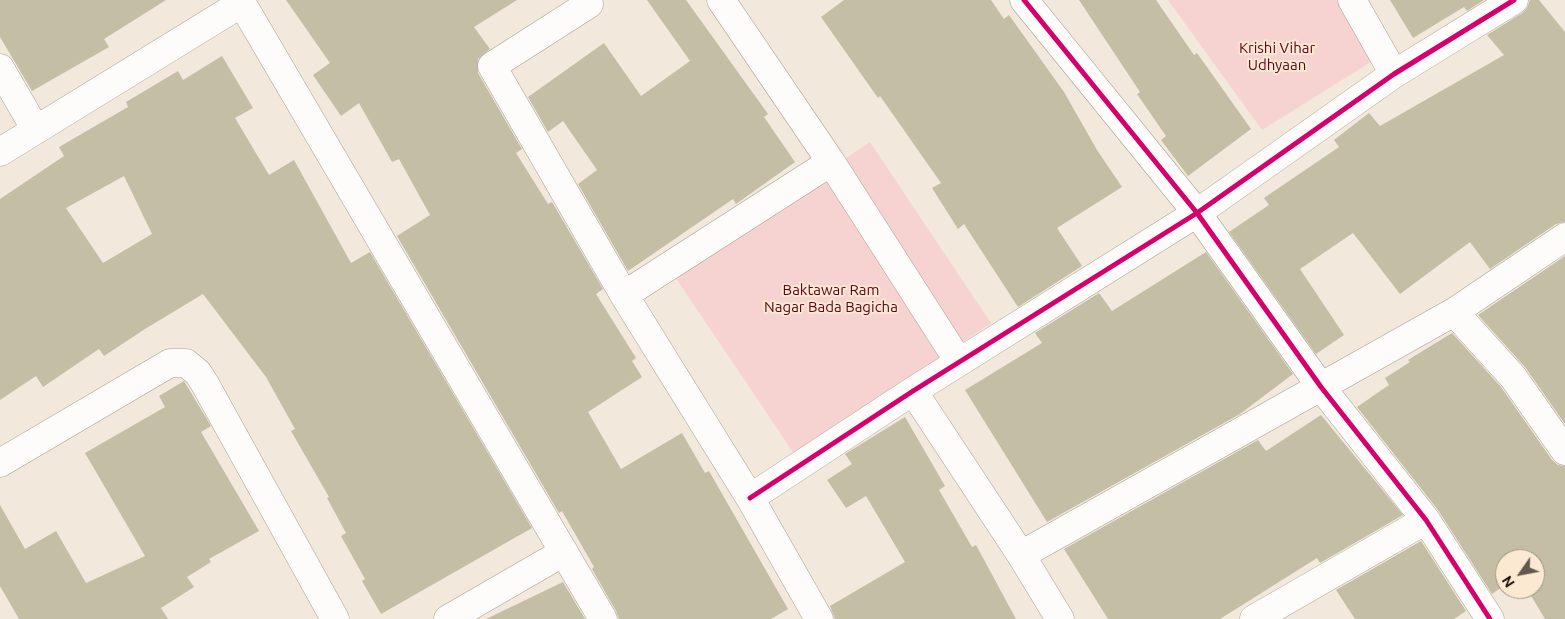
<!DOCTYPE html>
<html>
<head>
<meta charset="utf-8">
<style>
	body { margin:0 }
	#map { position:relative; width:1565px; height:619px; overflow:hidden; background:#f2e8db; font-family:Ubuntu,sans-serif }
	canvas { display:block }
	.north { position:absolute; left:1495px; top:549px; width:50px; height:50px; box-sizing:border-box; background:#fce9d1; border:1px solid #9f907f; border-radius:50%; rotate:237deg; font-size:14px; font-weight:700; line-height:20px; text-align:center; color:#130b03 }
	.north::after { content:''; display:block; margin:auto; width:18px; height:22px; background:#61584f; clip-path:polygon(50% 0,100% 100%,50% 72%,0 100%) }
</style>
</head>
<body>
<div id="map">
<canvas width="1565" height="619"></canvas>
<div class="north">N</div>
</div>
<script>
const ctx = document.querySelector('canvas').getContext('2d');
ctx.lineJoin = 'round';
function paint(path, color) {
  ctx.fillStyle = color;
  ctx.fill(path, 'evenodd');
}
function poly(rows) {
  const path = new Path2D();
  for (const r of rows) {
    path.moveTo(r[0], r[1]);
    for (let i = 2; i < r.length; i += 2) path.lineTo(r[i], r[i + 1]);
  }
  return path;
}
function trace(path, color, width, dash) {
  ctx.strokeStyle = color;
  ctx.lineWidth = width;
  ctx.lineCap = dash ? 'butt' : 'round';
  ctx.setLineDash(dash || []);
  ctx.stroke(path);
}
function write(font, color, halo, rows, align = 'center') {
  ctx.font = font + ' Ubuntu,sans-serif';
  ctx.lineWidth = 4;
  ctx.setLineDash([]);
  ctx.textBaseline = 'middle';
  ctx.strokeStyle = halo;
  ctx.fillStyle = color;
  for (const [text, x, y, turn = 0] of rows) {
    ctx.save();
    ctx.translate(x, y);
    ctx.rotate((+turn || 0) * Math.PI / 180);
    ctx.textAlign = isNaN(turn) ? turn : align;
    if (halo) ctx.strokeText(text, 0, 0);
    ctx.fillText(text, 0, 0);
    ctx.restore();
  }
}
paint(poly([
	[1168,0,1336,0,1374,60,1262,130],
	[870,142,991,323,795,455,673,274]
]), '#f6d3d1');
paint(poly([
	[0,0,166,0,104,39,109,47,32,91,0,37],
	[286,0,517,0,474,27,490,49,478,59,478,73,522,149,516,153,548,204,552,202,603,289,596,294,636,358,632,361,642,377,588,412,621,469,682,433,705,473,709,471,788,609,771,619,619,619,616,611,592,569,594,567,562,511,559,513,397,236,430,215,399,159,392,162,359,103,341,116,313,75,330,63],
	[647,0,686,0,768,114,764,117,795,162,736,204,733,199,628,271,578,184,597,170,563,121,548,132,528,97,604,43,641,96,690,61],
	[844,0,991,0,1004,19,1009,15,1064,92,1097,150,1122,187,1057,228,1082,266,1018,307,964,224,958,229,932,188,941,183,880,96,878,98,821,17],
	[1079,0,1156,0,1194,55,1197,53,1251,129,1188,176,1161,140,1166,136,1137,94,1140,92],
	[1390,0,1484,0,1467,11,1464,7,1413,38],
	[1530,0,1539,0,1565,32,1565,222,1556,224,1490,269,1470,242,1400,294,1353,233,1300,269,1344,335,1316,354,1229,232,1269,205,1264,198,1339,147,1334,140,1369,113,1380,126,1504,55,1487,35,1522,13,1527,8],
	[222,56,253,108,235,118,269,175,294,160,351,263,370,252,532,528,381,614,362,581,365,579,341,536,346,533,327,498,329,497,291,431,295,429,266,377,203,294,145,329,104,356,99,349,43,387,36,376,0,400,0,199,64,156,59,147,128,107,126,102,178,71,183,80],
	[124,176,152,234,103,263,66,208],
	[1206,252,1293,374,1240,414,1047,522,965,390,1042,343,1035,333,1099,293,1112,311],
	[1565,256,1565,424,1525,367,1478,315],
	[1452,333,1501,387,1552,460,1558,465,1565,466,1565,619,1545,619,1527,589,1535,589,1535,559,1505,559,1505,585,1492,594,1438,510,1357,407,1389,385,1385,378,1410,362,1408,360],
	[184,381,211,426,201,432,259,531,209,559,211,562,187,577,194,587,161,608,168,619,19,619,0,586,0,505,25,549,56,531,86,583,145,556,85,453,165,407,159,396],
	[1321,415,1403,515,1320,563,1317,558,1220,619,1108,619,1064,549,1258,440,1266,451],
	[905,417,945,486,939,490,972,547,976,545,1016,619,835,619,830,606,905,562,866,496,846,508,827,480,852,464,845,454],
	[1421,541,1466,611,1454,619,1355,619,1336,590],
	[563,582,585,619,486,619]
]), '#c4bea5');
const minor = poly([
	[240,0,603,619],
	[587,0,589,4,492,66,624,295,750,498,819,619],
	[721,0,831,162,959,362],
	[1024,0,1197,213,1321,387,1426,520,1490,619],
	[1352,0,1394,74],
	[0,68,36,130],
	[0,152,242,3],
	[624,295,831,162],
	[1454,312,1513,377,1565,451],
	[913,391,1021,555,1060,619],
	[0,463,170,363,186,363,198,373,205,384,335,619],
	[750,498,913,391,1197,213,1394,74,1514,0],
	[1021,555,1454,312,1565,237],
	[448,619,564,552],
	[1254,619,1426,520]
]);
trace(minor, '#a89f94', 29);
trace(minor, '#fdfcfa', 28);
trace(poly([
	[1024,0,1197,213,1321,387,1426,520,1490,619],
	[750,498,913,391,1197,213,1394,74,1514,0]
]), '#d6006c', 5);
write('15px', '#5e001f', '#fce9d1', [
	["Krishi Vihar",1277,48],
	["Udhyaan",1277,65],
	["Baktawar Ram",831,290],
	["Nagar Bada Bagicha",831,307]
]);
</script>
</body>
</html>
